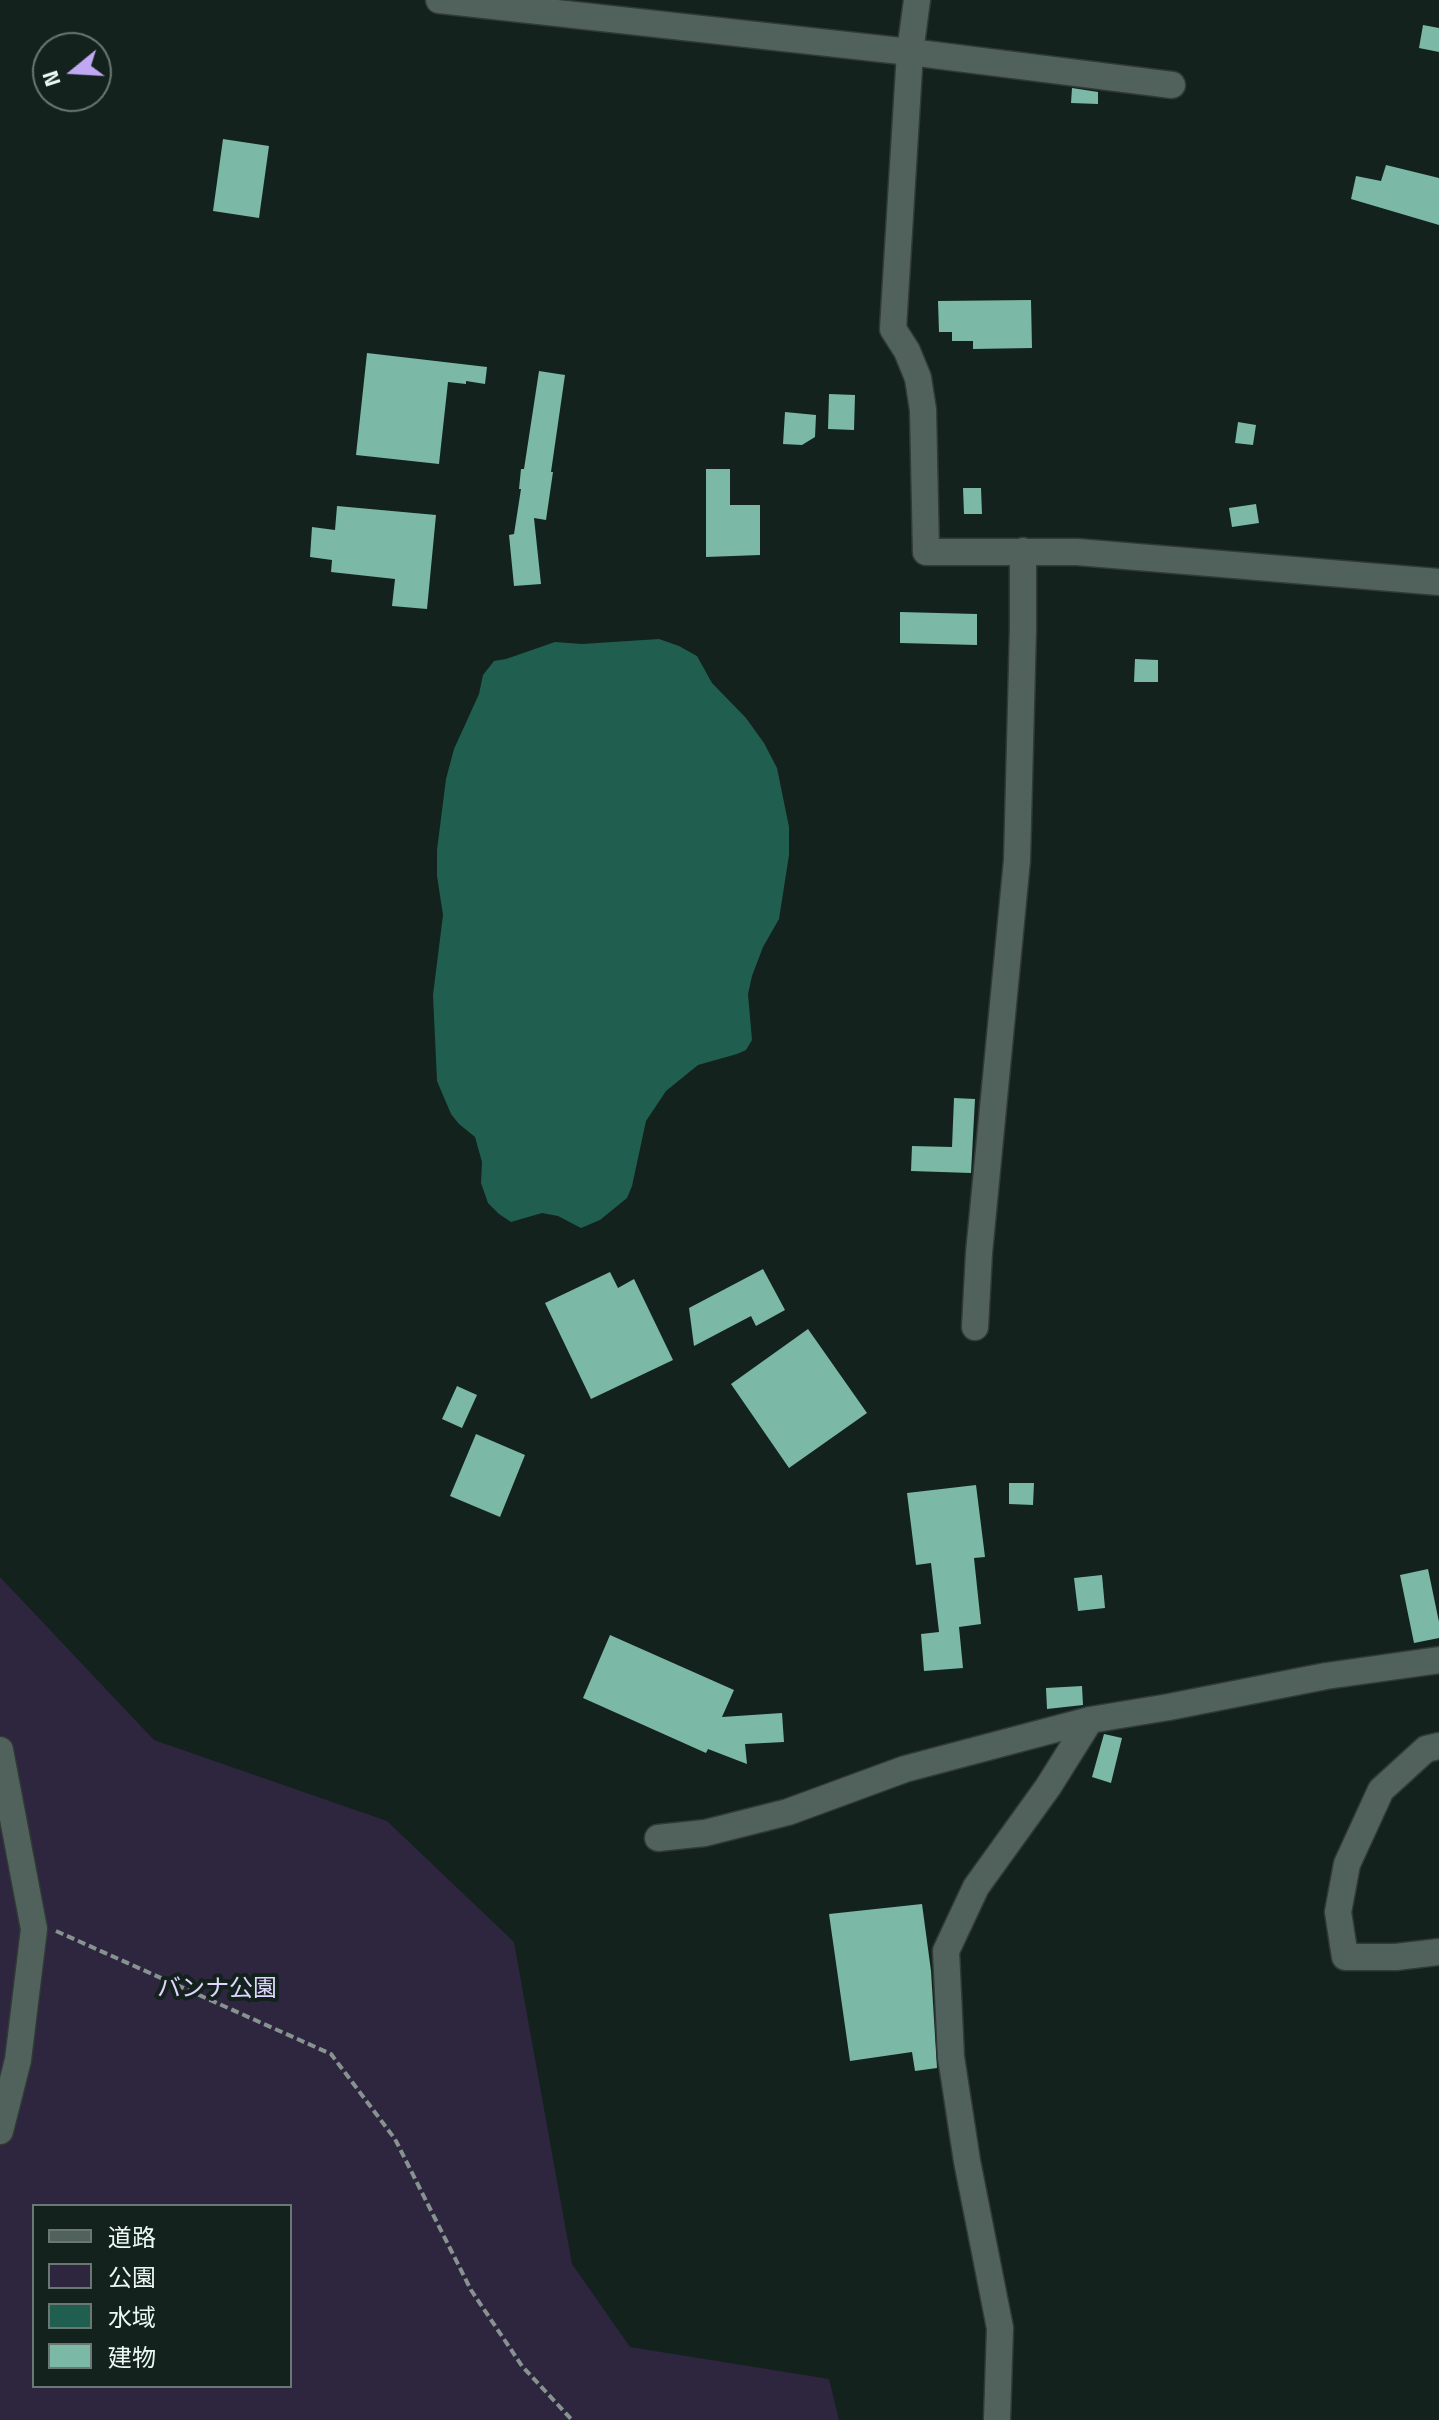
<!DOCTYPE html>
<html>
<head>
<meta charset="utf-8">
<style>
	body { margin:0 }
	#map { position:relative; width:1439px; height:2420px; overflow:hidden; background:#13221d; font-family:"Titillium Web","Noto Sans JP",sans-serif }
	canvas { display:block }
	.legend { position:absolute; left:32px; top:2204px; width:260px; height:184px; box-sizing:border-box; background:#13221d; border:2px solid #6a7773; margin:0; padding:10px 14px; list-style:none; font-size:24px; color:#edf7f4 }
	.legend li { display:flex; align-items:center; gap:16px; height:40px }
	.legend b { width:40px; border:2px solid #6a7773 }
	.north { position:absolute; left:32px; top:32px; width:80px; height:80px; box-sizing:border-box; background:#13221d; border:2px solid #6a7773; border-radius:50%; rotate:252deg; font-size:22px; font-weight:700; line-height:32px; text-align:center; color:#edf7f4 }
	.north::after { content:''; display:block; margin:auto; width:28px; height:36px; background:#c1a8f3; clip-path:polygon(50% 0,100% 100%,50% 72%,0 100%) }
</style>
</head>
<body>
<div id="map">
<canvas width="1439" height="2420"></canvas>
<ul class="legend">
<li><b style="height:10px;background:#51625c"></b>道路</li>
<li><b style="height:22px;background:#2e253f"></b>公園</li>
<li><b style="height:22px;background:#205e4f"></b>水域</li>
<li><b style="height:22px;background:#7bb8a6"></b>建物</li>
</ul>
<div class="north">N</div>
</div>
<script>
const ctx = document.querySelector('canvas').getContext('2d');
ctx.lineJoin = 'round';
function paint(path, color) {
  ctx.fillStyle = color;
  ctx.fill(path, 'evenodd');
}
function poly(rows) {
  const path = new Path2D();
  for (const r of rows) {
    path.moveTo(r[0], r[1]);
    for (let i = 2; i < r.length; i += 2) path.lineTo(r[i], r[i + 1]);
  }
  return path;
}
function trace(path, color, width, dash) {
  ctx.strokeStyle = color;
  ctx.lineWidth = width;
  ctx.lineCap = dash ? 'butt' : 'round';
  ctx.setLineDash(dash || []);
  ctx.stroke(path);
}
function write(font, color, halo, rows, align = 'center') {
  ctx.font = font + ' "Titillium Web","Noto Sans JP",sans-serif';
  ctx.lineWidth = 8;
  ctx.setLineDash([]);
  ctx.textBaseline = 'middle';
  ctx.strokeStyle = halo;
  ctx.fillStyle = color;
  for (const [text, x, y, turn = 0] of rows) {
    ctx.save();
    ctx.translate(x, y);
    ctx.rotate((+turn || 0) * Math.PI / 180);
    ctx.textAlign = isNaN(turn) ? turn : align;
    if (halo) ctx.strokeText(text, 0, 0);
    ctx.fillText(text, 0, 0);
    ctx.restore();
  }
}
paint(poly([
	[0,1577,154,1740,387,1821,514,1942,572,2264,630,2347,829,2379,839,2420,0,2420],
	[34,2206,290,2206,290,2386,34,2386]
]), '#2e253f');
paint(poly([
	[659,639,679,646,697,656,712,683,746,718,764,743,777,768,789,827,789,855,779,919,763,947,752,976,748,994,752,1040,746,1050,737,1054,698,1065,666,1091,646,1121,632,1186,627,1198,600,1220,581,1228,558,1216,542,1213,511,1222,499,1214,488,1203,481,1183,482,1162,475,1137,459,1124,451,1114,437,1081,433,995,443,915,437,876,437,850,446,779,454,749,479,694,483,675,494,661,506,659,555,642,582,644]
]), '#205e4f');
paint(poly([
	[1423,25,1439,28,1439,52,1419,48],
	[1072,88,1098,92,1098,104,1071,103],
	[223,139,269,146,259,218,213,211],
	[1386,165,1439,178,1439,225,1351,199,1356,176,1381,181],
	[1031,300,1032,348,973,349,973,341,952,341,952,332,939,332,938,301],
	[367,353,487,367,485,384,466,381,466,384,448,382,439,464,356,455],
	[539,371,565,375,551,472,553,472,546,520,534,518,541,584,514,586,509,535,514,534,521,489,519,489,521,469,524,469],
	[829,394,855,395,854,430,828,429],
	[785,412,816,415,815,437,802,445,783,444],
	[1238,422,1256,425,1253,445,1235,443],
	[706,469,730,469,730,505,760,505,760,555,706,557],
	[963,488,981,488,982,514,964,514],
	[1256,504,1259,523,1232,527,1229,508],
	[337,506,436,515,427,609,392,606,395,579,331,572,332,560,310,557,312,527,335,530],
	[900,612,977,614,977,645,900,643],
	[1135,659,1158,660,1158,682,1134,682],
	[954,1098,975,1099,971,1173,911,1171,912,1146,952,1147],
	[763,1269,785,1310,756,1326,751,1316,694,1346,689,1308],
	[610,1272,618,1288,634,1279,673,1360,591,1399,545,1303],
	[808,1329,867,1413,789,1468,731,1384],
	[457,1386,477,1395,462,1428,442,1419],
	[476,1434,525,1455,500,1517,450,1496],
	[1009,1483,1034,1483,1033,1505,1009,1504],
	[976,1485,985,1557,974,1558,981,1624,959,1627,963,1668,924,1671,921,1634,939,1632,931,1563,916,1565,907,1493],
	[1428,1569,1439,1622,1439,1638,1414,1643,1400,1575],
	[1102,1575,1105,1608,1078,1611,1074,1578],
	[610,1635,734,1690,722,1717,782,1713,784,1742,745,1744,747,1764,708,1749,706,1753,583,1698],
	[1082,1686,1083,1705,1047,1709,1046,1688],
	[1104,1734,1122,1738,1111,1783,1092,1777],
	[922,1904,931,1971,937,2068,915,2071,912,2052,850,2061,829,1914]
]), '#7bb8a6');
const minor = poly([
	[439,0,910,52,1172,85],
	[917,0,910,52,893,329,907,351,918,378,923,410,926,552,1077,552,1439,582],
	[975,1327,979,1253,1017,860,1023,628,1023,551],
	[1439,1746,1426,1749,1381,1790,1347,1864,1338,1912,1345,1957,1396,1957,1439,1952],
	[0,1750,34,1929,18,2060,0,2131],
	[658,1838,705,1833,788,1812,905,1769,1090,1720,1169,1707,1326,1676,1439,1660],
	[997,2420,1000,2328,967,2161,951,2057,946,1951,976,1887,1048,1787,1090,1720]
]);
trace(minor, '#303a37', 29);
trace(poly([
	[56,1931,331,2054,395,2139,471,2290,522,2366,572,2420]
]), '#86938f', 4, [8, 4]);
trace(minor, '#51625c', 26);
write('24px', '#e1d4fe', '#13221d', [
	["バンナ公園",217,1990]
]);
</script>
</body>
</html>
